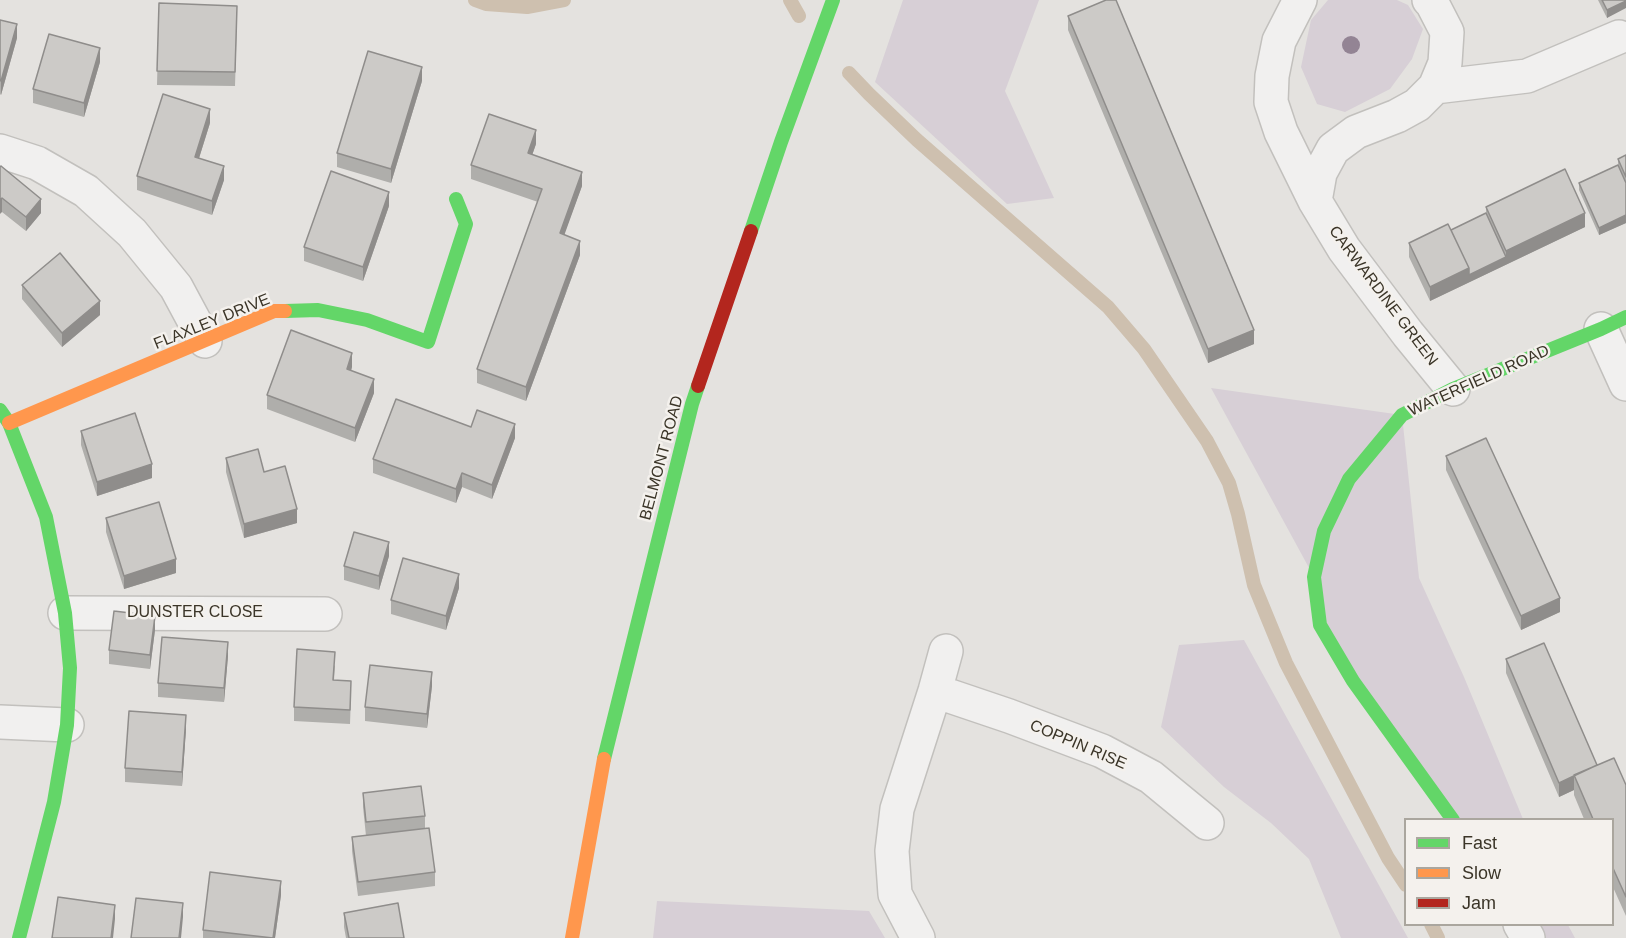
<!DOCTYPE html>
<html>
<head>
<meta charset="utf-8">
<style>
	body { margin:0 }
	#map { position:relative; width:1626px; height:938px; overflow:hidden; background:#e4e2df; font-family:Arial,sans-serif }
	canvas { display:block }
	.legend { position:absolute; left:1404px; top:818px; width:210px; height:108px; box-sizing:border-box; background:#f4f1ed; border:2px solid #aaa69e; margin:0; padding:8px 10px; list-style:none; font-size:18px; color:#3b3528 }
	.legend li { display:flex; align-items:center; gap:12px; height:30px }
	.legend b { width:30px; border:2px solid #aaa69e }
</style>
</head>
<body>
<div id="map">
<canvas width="1626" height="938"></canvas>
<ul class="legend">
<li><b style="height:8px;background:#63d668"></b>Fast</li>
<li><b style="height:8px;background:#ff974d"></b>Slow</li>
<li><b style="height:8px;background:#b3261e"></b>Jam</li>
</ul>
</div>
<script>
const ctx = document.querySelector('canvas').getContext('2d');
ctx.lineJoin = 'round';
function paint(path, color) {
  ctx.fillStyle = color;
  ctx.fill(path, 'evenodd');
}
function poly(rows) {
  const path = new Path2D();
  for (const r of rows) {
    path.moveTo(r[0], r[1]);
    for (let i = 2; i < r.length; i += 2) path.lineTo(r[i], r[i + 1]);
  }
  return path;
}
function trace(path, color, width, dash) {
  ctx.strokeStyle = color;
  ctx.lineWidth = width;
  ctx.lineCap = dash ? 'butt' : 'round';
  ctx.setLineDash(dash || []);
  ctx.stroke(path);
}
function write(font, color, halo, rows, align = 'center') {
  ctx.font = font + ' Arial,sans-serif';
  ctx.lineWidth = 5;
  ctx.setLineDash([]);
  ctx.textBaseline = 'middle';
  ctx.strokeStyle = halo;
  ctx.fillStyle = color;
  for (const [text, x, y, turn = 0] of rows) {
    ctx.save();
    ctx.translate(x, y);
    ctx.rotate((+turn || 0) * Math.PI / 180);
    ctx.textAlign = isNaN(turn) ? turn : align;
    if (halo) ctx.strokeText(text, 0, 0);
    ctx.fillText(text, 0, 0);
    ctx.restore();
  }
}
paint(poly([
	[903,0,1039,0,1005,91,1054,198,1007,204,875,82],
	[1328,0,1397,0,1408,5,1423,29,1412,59,1390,89,1345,112,1317,104,1301,67,1311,20],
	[1211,388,1402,415,1419,578,1464,677,1523,819,1447,819,1320,625,1314,577],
	[1244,640,1408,938,1341,938,1309,859,1271,823,1224,787,1161,727,1179,645],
	[657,901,869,911,885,938,653,938],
	[1516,925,1568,925,1575,938,1525,938]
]), '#d7cfd6');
trace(poly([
	[475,0,486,4,527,7,564,0],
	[790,0,799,16],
	[849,73,869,94,917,140,1108,307,1144,349,1207,441,1229,483,1238,514,1254,585,1286,663,1388,858,1406,885],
	[1431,924,1438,938]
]), '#cec0af', 14);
const street = poly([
	[1300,0,1279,41,1272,76,1271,102,1281,132,1315,201,1344,249,1408,334,1453,389],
	[1435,87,1527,76,1619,37],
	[0,151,37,163,86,191,132,233,176,287,205,341],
	[1315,201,1320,173,1333,149,1356,132,1397,116,1417,105,1435,87,1445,63,1447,32,1432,3,1429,0],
	[1601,329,1626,384],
	[65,613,325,614],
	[935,691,1009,716,1102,751,1151,777,1207,823],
	[0,722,67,725],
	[1520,924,1528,938],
	[918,938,895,894,892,851,897,809,935,691,946,651]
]);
trace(street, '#c2c0bd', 36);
trace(street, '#f1f0ef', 33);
trace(poly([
	[751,231,781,142,833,0],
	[285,311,318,310,367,320,428,342,466,224,456,199],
	[0,410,9,423,46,517,65,613,70,668,67,725,54,802,19,938],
	[604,759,692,404,698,386],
	[1453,820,1353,681,1320,625,1314,577,1324,531,1349,479,1402,415,1453,389,1601,329,1626,317]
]), '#63d668', 14);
trace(poly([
	[9,423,274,311,285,311],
	[572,938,604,759]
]), '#ff974d', 14);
trace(poly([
	[698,386,751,231]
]), '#b3261e', 14);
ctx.fillStyle = '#938494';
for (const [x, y] of [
	[1351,45]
]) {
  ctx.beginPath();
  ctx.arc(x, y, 9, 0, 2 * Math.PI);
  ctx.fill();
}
paint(poly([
	[1598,0,1626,0,1607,18],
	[159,3,237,20,235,86,157,85],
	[1068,16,1254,344,1208,363,1068,30],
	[0,20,17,38,1,95,0,94],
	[100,62,84,117,33,103,33,89],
	[422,81,391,183,337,167,337,153],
	[210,123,199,158,224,180,212,215,137,190,137,176],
	[536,144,532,155,582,186,564,234,580,255,526,401,477,383,477,369,538,202,471,179,471,165],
	[1626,155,1626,223,1599,235,1579,190,1579,183,1618,165,1618,159],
	[0,167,41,213,26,231,2,212],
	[389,206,363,281,304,261,304,247],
	[1486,207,1585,227,1430,301,1409,257,1409,243,1451,230,1486,213],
	[22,285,100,315,62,347,22,299],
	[352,367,351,371,374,393,355,442,267,409,267,395],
	[471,427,515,438,492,499,462,487,456,503,373,473,373,459],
	[81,431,152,478,97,496,81,445],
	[1446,456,1560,612,1521,630,1446,470],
	[226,458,264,472,297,523,244,538,226,472],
	[106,518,176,573,124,589,106,532],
	[389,556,379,590,344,580,344,566],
	[459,588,446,630,391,614,391,600],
	[155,630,150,669,109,664,109,650],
	[228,656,224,702,158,697,158,683],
	[1506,659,1597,765,1626,785,1626,916,1612,885,1612,819,1584,819,1574,795,1574,790,1559,797,1506,673],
	[335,665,334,680,351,695,350,724,294,721,294,707],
	[432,686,427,728,365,721,365,707],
	[186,729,182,786,125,782,125,768],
	[363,793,425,816,425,829,435,872,435,886,358,896,352,851,352,837,366,836,363,807],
	[281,895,275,938,203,938,203,930],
	[344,913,404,938,346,938,344,927]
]), '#afaeab');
paint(poly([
	[1626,1,1626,8,1607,18,1607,10],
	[17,24,17,38,1,95,1,81],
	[100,48,100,62,84,117,84,103],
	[422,67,422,81,391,183,391,169],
	[210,109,210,123,195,171,195,157],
	[536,130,536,144,528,167,528,153],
	[224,166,224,180,212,215,212,201],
	[582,172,582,186,560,247,560,233],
	[389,192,389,206,363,281,363,267],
	[2,198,2,212,0,214,0,200],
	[41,199,41,213,26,231,26,217],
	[1585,213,1585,227,1430,301,1430,287,1469,268,1506,257,1506,251],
	[1626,215,1626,223,1599,235,1599,228],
	[580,241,580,255,526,401,526,387],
	[100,301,100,315,62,347,62,333],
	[1254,330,1254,344,1208,363,1208,349],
	[352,353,352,367,347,383,347,369],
	[374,379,374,393,355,442,355,428],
	[515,424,515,438,492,499,492,485],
	[152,464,152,478,97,496,97,482],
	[462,473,462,487,456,503,456,489],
	[297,509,297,523,244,538,244,524],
	[389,542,389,556,379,590,379,576],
	[176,559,176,573,124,589,124,576],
	[459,574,459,588,446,630,446,616],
	[1560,598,1560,612,1521,630,1521,616],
	[155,616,155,630,150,669,150,655],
	[228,642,228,656,224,702,224,688],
	[432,672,432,686,427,728,427,714],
	[186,715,186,729,182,786,182,772],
	[1574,776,1574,790,1559,797,1559,783],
	[281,881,281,895,275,938,273,938],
	[183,903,183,917,181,938,179,938],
	[115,905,115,919,113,938,111,938]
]), '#8f8d8b');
const building = poly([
	[1106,0,1116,0,1254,330,1208,349,1068,16,1106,0],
	[1602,0,1626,0,1626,1,1607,10,1602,0],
	[159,3,237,6,235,72,157,71,159,3],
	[0,20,17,24,1,81,0,80,0,20],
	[49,34,100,48,84,103,33,89,49,34],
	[368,51,422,67,391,169,337,153,368,51],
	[163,94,210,109,195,157,224,166,212,201,137,176,163,94],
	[489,114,536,130,528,153,582,172,560,233,580,241,526,387,477,369,542,189,471,165,489,114],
	[1626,155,1626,177,1618,159,1626,155],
	[1618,165,1626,183,1626,215,1599,228,1579,183,1618,165],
	[1,166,41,199,26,217,2,198,0,200,0,167,1,166],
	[1565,169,1585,213,1506,251,1486,207,1565,169],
	[331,171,389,192,363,267,304,247,331,171],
	[1486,213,1506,257,1469,275,1469,268,1451,230,1486,213],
	[1448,224,1469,268,1430,287,1409,243,1448,224],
	[60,253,100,301,62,333,22,285,60,253],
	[291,330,352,353,347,369,374,379,355,428,267,395,291,330],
	[396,399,471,427,477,410,515,424,492,485,462,473,456,489,373,459,396,399],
	[135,413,152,464,97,482,81,431,135,413],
	[1486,438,1560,598,1521,616,1446,456,1486,438],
	[258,449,264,472,285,466,297,509,244,524,226,458,258,449],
	[159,502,176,559,124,576,106,518,159,502],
	[354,532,389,542,379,576,344,566,354,532],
	[403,558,459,574,446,616,391,600,403,558],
	[114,611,155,616,150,655,109,650,114,611],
	[162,637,228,642,224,688,158,683,162,637],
	[1544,643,1597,765,1559,783,1506,659,1544,643],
	[297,649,335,652,333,680,351,681,350,710,294,707,297,649],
	[370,665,432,672,427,714,365,707,370,665],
	[129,711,186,715,182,772,125,768,129,711],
	[1614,758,1626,785,1626,897,1612,866,1612,819,1593,819,1574,775,1614,758],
	[421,786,425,816,366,822,363,793,421,786],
	[429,828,435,872,358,882,352,837,429,828],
	[210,872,281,881,273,938,203,930,210,872],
	[58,897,115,905,111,938,52,938,58,897],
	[136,898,183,903,179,938,131,938,136,898],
	[398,903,404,938,349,938,344,913,398,903]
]);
paint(building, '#cccac7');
trace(building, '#8f8d8b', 1.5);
write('16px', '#3b3528', '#f4f1ed', [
	["CARWARDINE GREEN",1383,296,53],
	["FLAXLEY DRIVE",212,322,-22],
	["WATERFIELD ROAD",1479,381,-24],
	["BELMONT ROAD",662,458,-75],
	["DUNSTER CLOSE",195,613],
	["COPPIN RISE",1078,745,23]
]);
</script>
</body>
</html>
